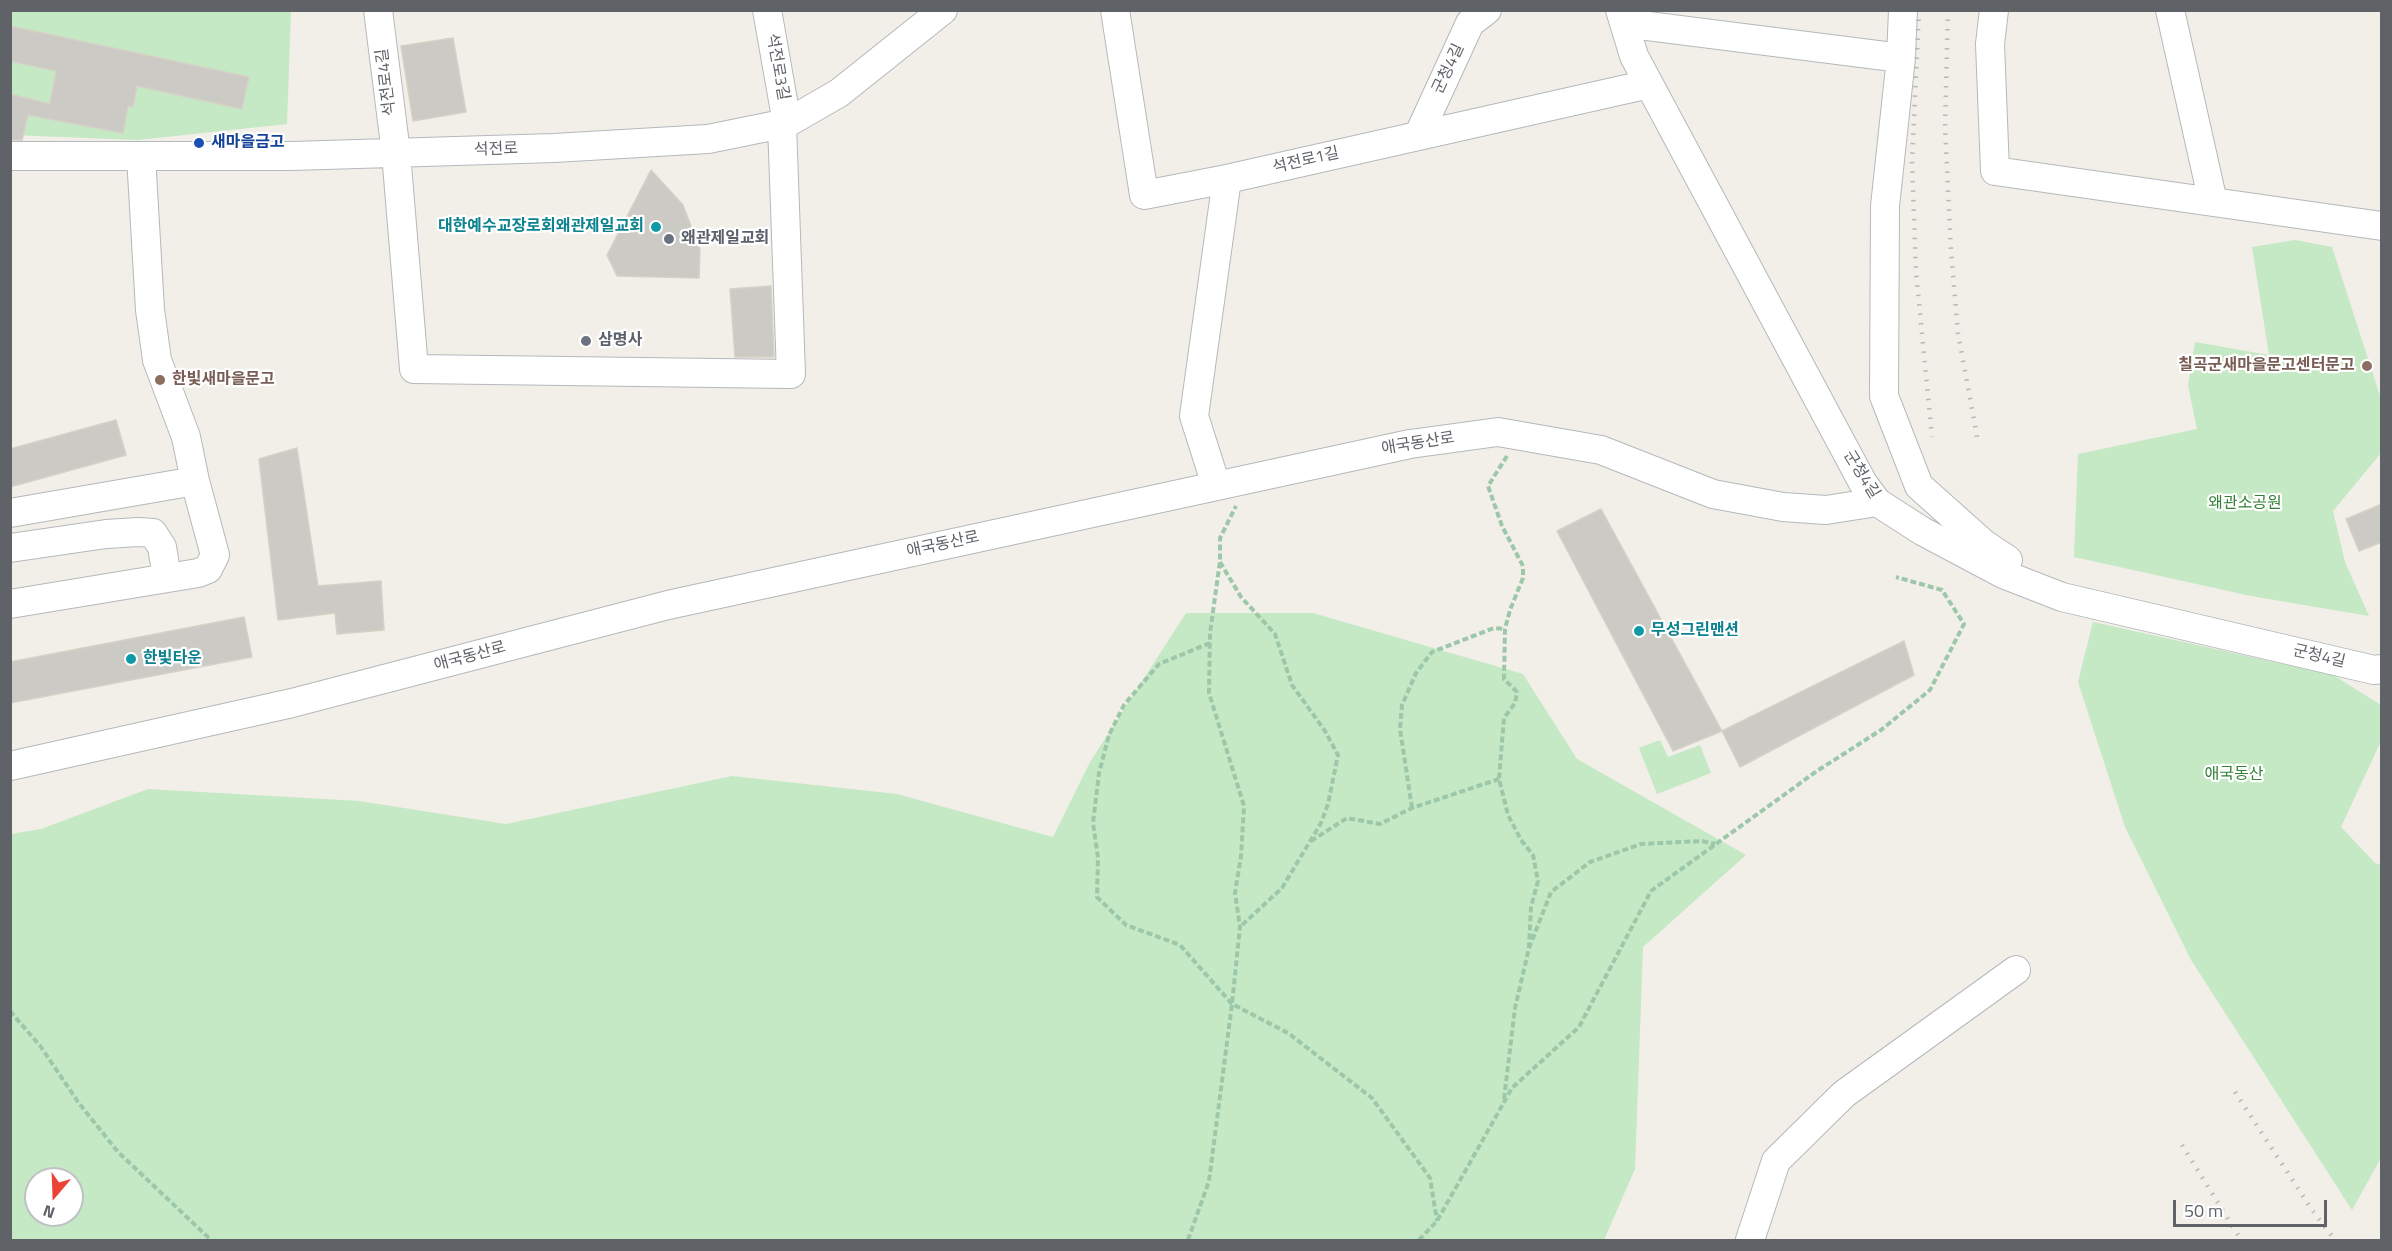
<!DOCTYPE html>
<html>
<head>
<meta charset="utf-8">
<style>
	body { margin:0 }
	#map { position:relative; width:2392px; height:1251px; overflow:hidden; background:#f1efe8; font-family:"Titillium Web",sans-serif }
	canvas { display:block }
	.frame { position:absolute; inset:0; border:12px solid #5f6368; pointer-events:none }
	.north { position:absolute; left:24px; top:1167px; width:60px; height:60px; box-sizing:border-box; background:#fff; border:2px solid #bfc1c3; border-radius:50%; rotate:199deg; font-size:16px; font-weight:700; line-height:24px; text-align:center; color:#5f6368 }
	.north::after { content:''; display:block; margin:auto; width:21px; height:27px; background:#ea4335; clip-path:polygon(50% 0,100% 100%,50% 72%,0 100%) }
	.scale { position:absolute; left:2173px; top:1200px; width:154px; height:27px; box-sizing:border-box; border:3px solid #5f6368; border-top:0; padding-left:8px; font-size:18px; line-height:21px; white-space:nowrap; color:#5f6368; -webkit-text-stroke:4px #fff; paint-order:stroke }
</style>
</head>
<body>
<div id="map">
<canvas width="2392" height="1251"></canvas>
<div class="frame"></div>
<div class="north">N</div>
<div class="scale">50 m</div>
</div>
<script>
const ctx = document.querySelector('canvas').getContext('2d');
ctx.lineJoin = 'round';
function paint(path, color) {
  ctx.fillStyle = color;
  ctx.fill(path, 'evenodd');
}
function poly(rows) {
  const path = new Path2D();
  for (const r of rows) {
    path.moveTo(r[0], r[1]);
    for (let i = 2; i < r.length; i += 2) path.lineTo(r[i], r[i + 1]);
  }
  return path;
}
function trace(path, color, width, dash) {
  ctx.strokeStyle = color;
  ctx.lineWidth = width;
  ctx.lineCap = dash ? 'butt' : 'round';
  ctx.setLineDash(dash || []);
  ctx.stroke(path);
}
function write(font, color, halo, rows, align = 'center') {
  ctx.font = font + ' "Titillium Web","Noto Sans KR",sans-serif';
  ctx.lineWidth = 4.5;
  ctx.setLineDash([]);
  ctx.textBaseline = 'middle';
  ctx.strokeStyle = halo;
  ctx.fillStyle = color;
  for (const [text, x, y, turn = 0] of rows) {
    ctx.save();
    ctx.translate(x, y);
    ctx.rotate((+turn || 0) * Math.PI / 180);
    ctx.textAlign = isNaN(turn) ? turn : align;
    if (halo) ctx.strokeText(text, 0, 0);
    ctx.fillText(text, 0, 0);
    ctx.restore();
  }
}
paint(poly([
	[11,11,291,11,287,124,138,140,11,135],
	[2295,240,2332,247,2381,399,2381,453,2333,511,2345,562,2369,616,2251,596,2074,557,2078,454,2197,429,2188,385,2195,342,2269,355,2252,247],
	[1186,613,1313,613,1523,674,1577,759,1746,855,1643,947,1635,1169,1604,1240,11,1240,11,834,41,829,148,789,359,801,506,824,732,776,897,794,1053,837,1090,762],
	[36,1179,72,1179,72,1215,36,1215],
	[2093,622,2333,675,2381,705,2381,741,2341,827,2375,863,2382,865,2381,1158,2352,1210,2191,960,2125,827,2078,682],
	[1660,740,1668,757,1700,745,1711,773,1657,794,1639,748]
]), '#c5e8c5');
const building = poly([
	[10,26,249,77,242,109,137,86,133,107,128,106,123,133,28,115,22,140,10,140,10,94,50,104,56,71,10,61,10,26],
	[453,38,466,112,413,121,401,46,453,38],
	[651,170,683,205,700,250,699,278,617,276,607,255,651,170],
	[771,286,774,357,735,357,730,289,771,286],
	[116,420,126,455,10,487,10,449,116,420],
	[297,448,318,586,381,581,384,630,337,634,335,613,278,620,259,459,297,448],
	[2382,504,2382,542,2359,551,2346,519,2382,504],
	[1601,509,1722,731,1673,751,1557,531,1601,509],
	[244,617,252,657,10,703,10,662,244,617],
	[1904,641,1914,675,1740,767,1722,731,1904,641]
]);
paint(building, '#cccac5');
trace(building, '#d6d1c6', 1.5);
const minor = poly([
	[378,10,396,153,414,369,791,374,782,124],
	[767,10,787,123],
	[1115,10,1144,195,1227,179,1649,84],
	[1620,10,1634,56,1649,84,1863,483,1877,502,1922,531,2003,574,2062,597,2374,670,2382,669],
	[1903,10,1901,58,1885,206,1884,396,1919,486,1984,544,2008,560],
	[1994,10,1990,44,1995,171,2382,226],
	[2170,10,2213,202],
	[1624,23,1901,58],
	[1419,134,1470,23,1487,10],
	[10,156,292,156,554,148,708,139,787,123,839,93,943,10],
	[1216,485,1194,416,1227,179],
	[10,513,195,481,186,437,157,360,150,310,141,156],
	[10,548,106,534,138,532,153,533,162,547,167,577],
	[10,604,198,573,208,569,215,555,195,481],
	[10,766,292,703,668,605,1410,444,1498,432,1601,450,1713,494,1783,507,1826,510,1877,502],
	[1750,1240,1776,1161,1844,1094,2016,970]
]);
trace(minor, '#b5b8bc', 30);
trace(poly([
	[1507,456,1488,486,1502,526,1523,566,1523,578,1510,610,1505,629,1504,679,1517,692,1515,703,1504,718,1499,779,1508,815,1521,840,1533,855,1538,881,1531,907,1529,948],
	[1220,562,1241,597,1275,634,1292,685,1325,731,1338,755,1328,804,1321,823,1282,888,1240,927],
	[1210,643,1159,664,1124,705,1109,735,1099,773,1093,823,1098,858,1097,897,1126,925,1180,945,1232,1004,1288,1033,1372,1098,1430,1178,1437,1221],
	[1412,808,1400,729,1402,705,1416,673,1432,652,1494,628,1505,629],
	[1311,841,1347,818,1380,824,1412,808,1499,779],
	[10,1011,41,1047,78,1102,118,1152,211,1240],
	[1504,1099,1515,1008,1529,948,1551,892,1590,862,1641,844,1702,841,1715,844],
	[1188,1240,1209,1181,1232,1004,1240,927,1235,893,1241,856,1244,806,1209,693,1210,633,1220,561,1220,538,1236,506],
	[1419,1240,1437,1221,1512,1088,1579,1027,1651,891,1817,771,1881,730,1930,690,1964,624,1942,590,1896,577]
]), '#9cc7a9', 4, [6, 3]);
trace(minor, '#fff', 28);
trace(poly([
	[1919,10,1912,161,1916,272,1932,437],
	[1948,10,1945,126,1951,251,1958,333,1978,442],
	[2235,1092,2312,1210,2335,1240],
	[2182,1145,2241,1240]
]), '#b6b7b8', 4.5, [1.5, 8]);
for (const [x, y, r, color] of [
	[199,143,6,"#1a4fb4"],
	[656,227,6,"#0f9aa8"],
	[669,239,6,"#6b7280"],
	[586,341,6,"#6b7280"],
	[2367,366,6,"#8d6e63"],
	[160,380,6,"#8d6e63"],
	[1639,631,6,"#0f9aa8"],
	[131,659,6,"#0f9aa8"]
]) {
  const dot = new Path2D();
  dot.arc(x, y, r, 0, 2 * Math.PI);
  ctx.fillStyle = color;
  ctx.fill(dot);
  trace(dot, '#fff', 2);
}
write('16px', '#5f6368', '#fff', [
	["석전로3길",777,67,80],
	["군청4길",1449,69,-65],
	["석전로4길",387,82,-97],
	["석전로",496,150,-2],
	["석전로1길",1306,161,-13],
	["애국동산로",1418,444,-9],
	["군청4길",1861,475,58],
	["애국동산로",943,545,-12],
	["애국동산로",470,657,-15],
	["군청4길",2319,657,13]
]);
write('bold 16px', '#164399', '#fff', [
	["새마을금고",211,143]
], 'left');
write('bold 16px', '#0d838f', '#fff', [
	["대한예수교장로회왜관제일교회",644,227,"right"],
	["무성그린맨션",1651,631],
	["한빛타운",143,659]
], 'left');
write('bold 16px', '#5b616d', '#fff', [
	["왜관제일교회",681,239],
	["삼명사",598,341]
], 'left');
write('bold 16px', '#785e54', '#fff', [
	["칠곡군새마을문고센터문고",2355,366],
	["한빛새마을문고",172,380,"left"]
], 'right');
write('16px', '#348238', '#fff', [
	["왜관소공원",2245,504],
	["애국동산",2234,775]
]);
</script>
</body>
</html>
